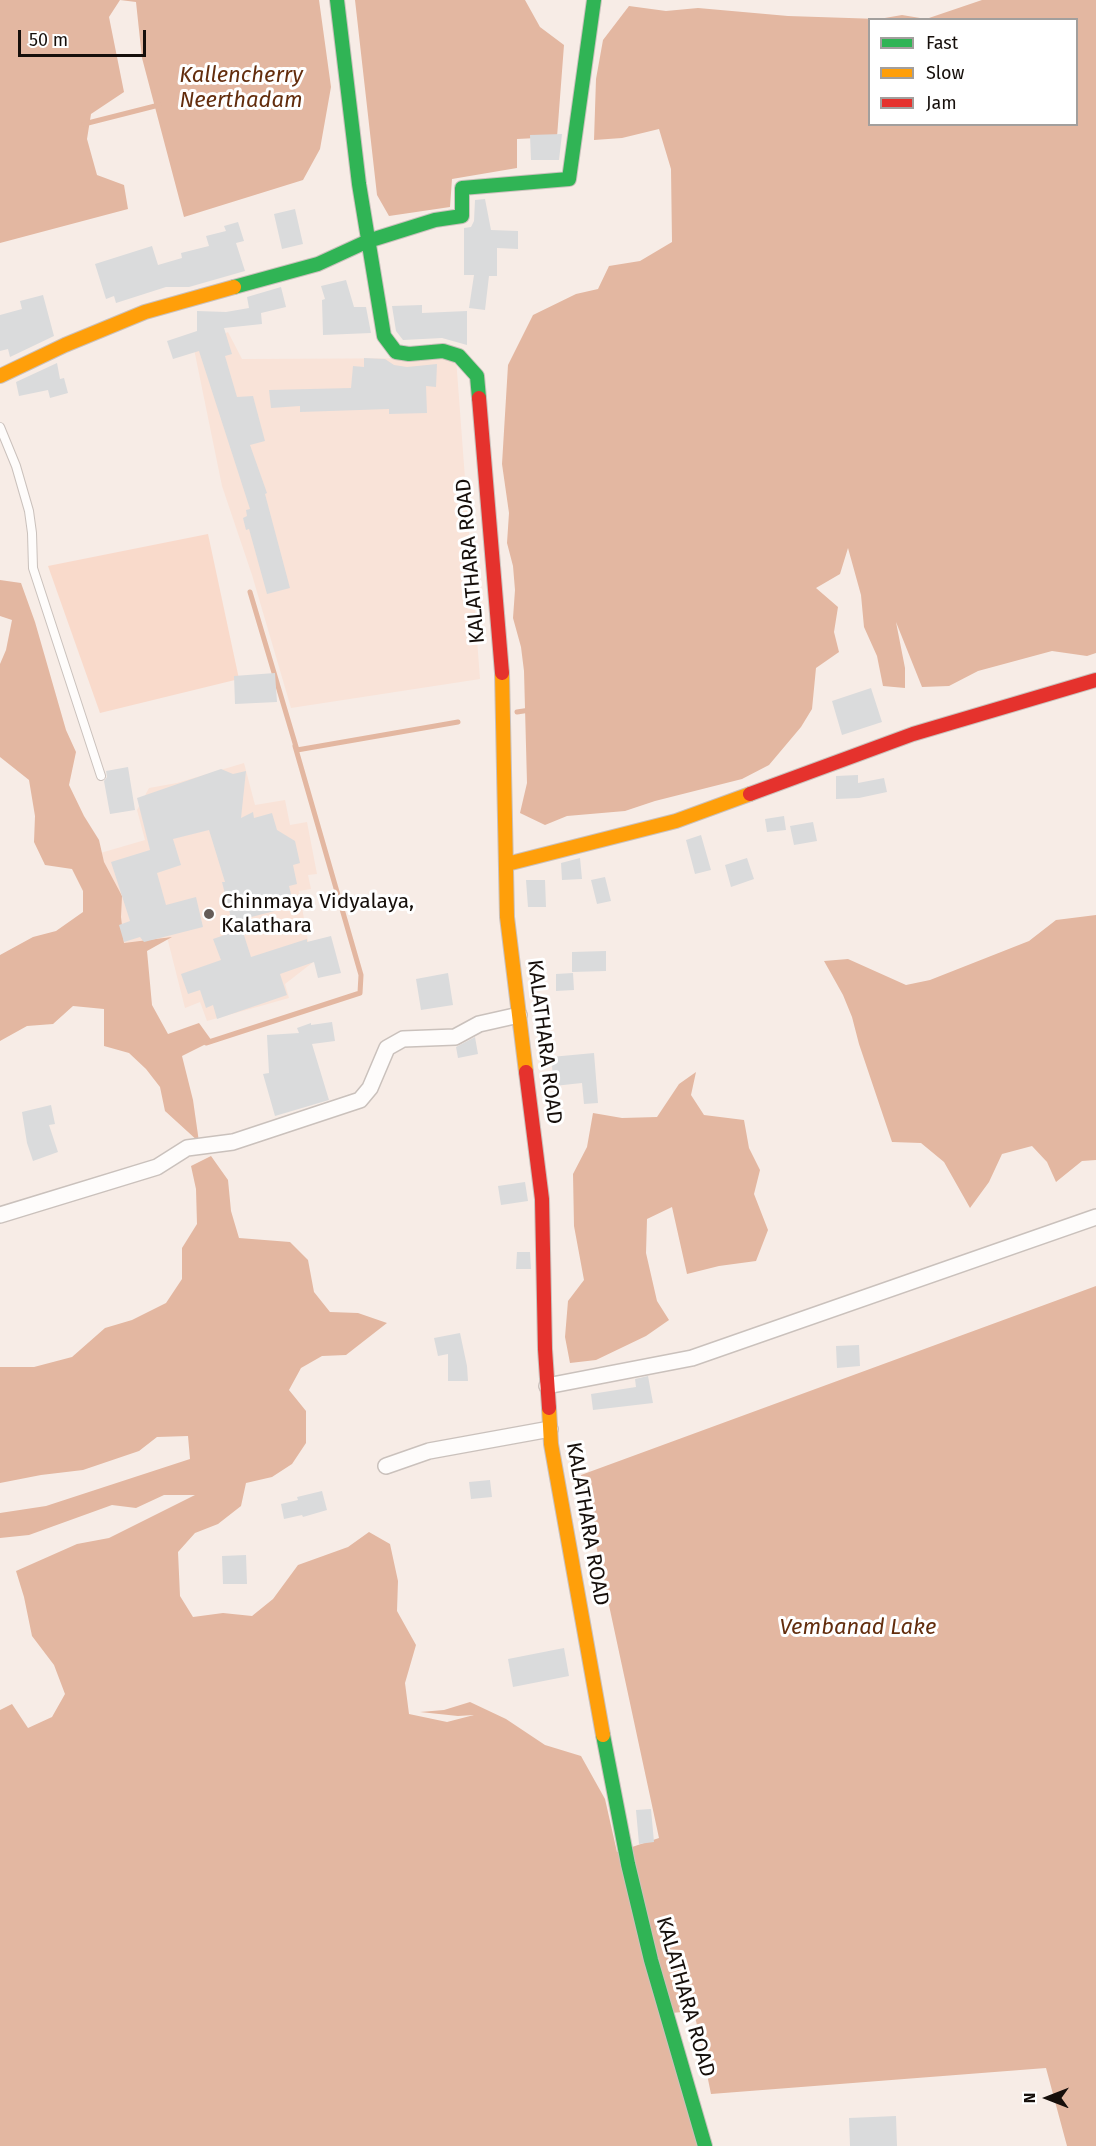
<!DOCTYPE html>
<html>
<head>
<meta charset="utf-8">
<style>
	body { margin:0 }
	#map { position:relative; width:1096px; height:2146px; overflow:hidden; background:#f7ece6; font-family:"Fira Sans",sans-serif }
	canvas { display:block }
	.legend { position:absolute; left:868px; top:18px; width:210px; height:108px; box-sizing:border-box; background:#fff; border:2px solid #a29f9d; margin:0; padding:8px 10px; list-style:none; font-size:18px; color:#160f0b }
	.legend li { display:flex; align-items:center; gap:12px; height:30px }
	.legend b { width:30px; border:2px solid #a29f9d }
	.north { position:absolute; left:1018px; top:2068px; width:60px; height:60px; -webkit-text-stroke:4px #fff; paint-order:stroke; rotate:270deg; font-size:16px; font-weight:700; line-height:24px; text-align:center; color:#160f0b }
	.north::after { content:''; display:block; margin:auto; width:21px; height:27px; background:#160f0b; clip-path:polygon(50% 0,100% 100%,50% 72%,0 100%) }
	.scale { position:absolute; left:18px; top:30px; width:128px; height:27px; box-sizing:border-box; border:3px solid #160f0b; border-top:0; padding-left:8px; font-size:18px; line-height:21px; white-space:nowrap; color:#160f0b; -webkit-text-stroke:4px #fff; paint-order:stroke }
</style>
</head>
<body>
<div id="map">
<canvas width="1096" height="2146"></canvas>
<ul class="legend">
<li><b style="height:8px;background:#30b455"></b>Fast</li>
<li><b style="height:8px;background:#ff9f0a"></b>Slow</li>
<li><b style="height:8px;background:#e5322d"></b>Jam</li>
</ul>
<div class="north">N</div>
<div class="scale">50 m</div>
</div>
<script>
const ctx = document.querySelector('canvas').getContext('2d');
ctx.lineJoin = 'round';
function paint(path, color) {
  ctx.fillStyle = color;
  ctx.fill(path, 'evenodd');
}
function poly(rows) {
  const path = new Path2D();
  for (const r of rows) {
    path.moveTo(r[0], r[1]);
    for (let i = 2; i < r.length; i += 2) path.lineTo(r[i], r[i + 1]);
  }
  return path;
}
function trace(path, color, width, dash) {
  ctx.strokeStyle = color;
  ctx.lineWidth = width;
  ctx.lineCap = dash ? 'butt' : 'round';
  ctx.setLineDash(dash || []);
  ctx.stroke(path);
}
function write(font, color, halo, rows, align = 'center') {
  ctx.font = font + ' "Fira Sans",sans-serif';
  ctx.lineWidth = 6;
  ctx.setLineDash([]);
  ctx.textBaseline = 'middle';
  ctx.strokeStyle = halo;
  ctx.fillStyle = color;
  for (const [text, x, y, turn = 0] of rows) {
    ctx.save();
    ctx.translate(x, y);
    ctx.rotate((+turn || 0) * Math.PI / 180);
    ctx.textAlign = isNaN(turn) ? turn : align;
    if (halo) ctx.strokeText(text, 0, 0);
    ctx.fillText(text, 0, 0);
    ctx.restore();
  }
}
paint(poly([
	[228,332,242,359,456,358,480,679,291,708,252,575,222,486,194,349],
	[244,763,255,805,285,800,290,825,307,822,317,874,308,875,311,889,299,891,312,963,285,984,289,998,207,1021,200,1002,185,1008,167,937,126,950,97,854,145,840,137,810,149,788,177,783]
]), '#f9e3d8');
paint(poly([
	[208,534,239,679,100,713,48,566]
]), '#f9dacb');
paint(poly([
	[0,0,319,0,331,87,320,149,303,180,184,217,142,58,136,2,120,0,109,17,124,92,91,114,87,139,97,175,124,185,128,209,0,243],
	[355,0,525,0,540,27,564,45,557,137,517,139,517,168,452,179,450,207,389,216,377,195],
	[982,0,1096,0,1096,653,1087,656,1052,651,978,671,949,686,922,687,896,622,905,668,905,688,883,686,877,656,864,627,861,595,848,548,840,574,816,588,838,607,834,632,839,652,816,668,812,709,801,727,769,765,742,779,655,801,625,811,567,816,545,825,520,813,527,783,524,671,521,647,513,618,515,590,513,566,507,543,509,513,502,464,508,365,533,315,576,294,598,289,609,266,640,261,672,242,671,169,659,129,622,138,594,140,596,79,603,40,629,6,666,11,698,8,788,16,879,19,902,15,926,19,870,20,870,124,1076,124,1076,20,926,19],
	[0,580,21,583,35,622,66,730,76,752,69,785,84,816,99,840,104,862,122,896,121,917,124,943,172,937,147,951,152,1005,168,1034,199,1023,212,1041,182,1056,193,1100,199,1142,165,1111,160,1087,146,1069,129,1053,104,1046,104,1009,73,1006,53,1024,27,1026,0,1041,0,955,33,937,56,931,83,912,83,891,72,869,45,865,34,842,35,816,29,780,0,757,0,664,6,650,12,620,0,616],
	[1096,915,1096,1160,1082,1161,1056,1182,1047,1162,1032,1146,1002,1154,989,1182,970,1208,944,1162,921,1143,892,1142,859,1044,852,1017,843,995,824,961,848,959,906,985,930,980,1029,941,1056,920],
	[696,1072,691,1095,704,1115,744,1120,749,1148,760,1170,754,1194,768,1230,756,1261,719,1266,687,1274,672,1207,647,1219,646,1253,657,1301,669,1320,646,1336,596,1360,570,1363,565,1337,568,1301,584,1280,574,1226,573,1174,587,1147,593,1113,622,1118,657,1117,679,1084],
	[211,1156,228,1180,231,1211,239,1238,290,1242,308,1260,314,1292,330,1312,358,1313,387,1323,346,1355,322,1356,301,1368,289,1390,306,1411,306,1443,292,1464,272,1477,246,1483,241,1506,218,1524,195,1533,178,1552,180,1596,193,1617,223,1613,252,1616,273,1599,298,1565,348,1547,369,1532,390,1544,398,1581,397,1611,416,1645,405,1683,409,1714,447,1722,474,1715,458,1716,420,1712,444,1710,470,1702,506,1719,545,1745,581,1756,605,1799,617,1852,659,1838,581,1475,1096,1286,1096,2146,1067,2146,1046,2068,711,2094,694,2011,660,2014,699,2146,0,2146,0,1710,12,1704,28,1728,52,1717,65,1694,54,1665,32,1636,24,1597,16,1571,77,1544,109,1538,195,1495,164,1495,136,1508,112,1505,29,1535,0,1538,0,1513,46,1506,190,1459,188,1436,157,1437,139,1451,83,1470,41,1475,0,1483,0,1367,34,1367,72,1357,105,1328,132,1320,166,1303,182,1279,182,1248,197,1224,196,1189,191,1166]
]), '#e3b7a1');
trace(poly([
	[84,124,159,105],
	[250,592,297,750,458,722],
	[517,712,530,710],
	[206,1043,360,993,361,975,295,746]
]), '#e3b7a1', 5);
paint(poly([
	[562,134,559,160,531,160,530,135],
	[485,199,491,230,518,231,518,249,497,248,497,276,489,276,485,310,469,308,474,275,464,275,464,228,471,227,474,221,475,200],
	[295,209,303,244,282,249,274,214],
	[238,222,244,241,236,243,245,271,189,287,166,287,116,303,114,296,106,299,95,264,152,246,158,265,182,258,181,253,209,246,206,236,226,231,224,226],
	[346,280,354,307,366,307,371,333,323,335,322,300,325,299,321,286],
	[281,287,286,307,261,313,262,324,224,328,232,354,225,356,237,397,253,396,265,441,250,445,267,493,265,494,290,588,267,594,249,529,246,530,243,518,247,516,246,510,250,509,199,351,173,359,167,341,197,331,197,311,226,312,249,308,247,297],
	[43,295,54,336,10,357,8,349,0,351,0,315,22,309,20,301],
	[422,305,422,313,467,311,467,345,442,338,403,340,396,331,392,306],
	[364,358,385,359,394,365,407,367,437,364,436,387,426,386,427,413,389,414,389,409,300,412,300,406,271,408,269,390,351,388,353,366,364,367],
	[57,363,60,379,64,378,68,393,50,398,48,390,19,396,16,382],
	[275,673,277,702,235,704,234,676],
	[871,688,882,722,842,735,832,701],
	[128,767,135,810,110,814,104,781,107,777,106,771],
	[221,769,233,774,246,771,241,818,253,812,254,818,272,813,277,830,295,841,300,863,293,865,297,884,289,886,294,906,232,922,222,882,225,882,209,830,173,839,181,865,157,873,166,905,196,897,203,927,144,942,140,937,124,942,119,925,130,921,111,862,150,850,137,798],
	[858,775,858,783,884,778,887,792,859,798,836,799,836,776],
	[784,816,786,830,767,832,765,819],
	[813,822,817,841,794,845,790,826],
	[701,835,711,870,695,874,686,840],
	[580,858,582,879,562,880,561,863],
	[747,858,754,879,731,887,725,865],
	[605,877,611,901,597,904,591,880],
	[526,880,545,880,546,907,528,907],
	[242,929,251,957,307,939,307,942,331,936,341,973,318,978,314,962,280,974,287,995,217,1019,213,1005,206,1008,200,990,188,994,181,974,221,960,213,939],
	[606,951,606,971,572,972,572,952],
	[448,973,453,1005,421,1010,416,979],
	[573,973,574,990,556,991,556,974],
	[332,1022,335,1041,312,1044,329,1100,275,1116,263,1074,269,1073,267,1035,299,1033,297,1028,311,1023,311,1025],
	[475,1037,478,1054,458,1058,456,1047],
	[594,1053,598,1103,584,1104,582,1083,554,1086,551,1057],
	[51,1105,55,1124,49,1125,58,1152,33,1161,27,1143,22,1112],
	[525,1182,528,1201,501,1205,498,1186],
	[517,1252,530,1252,531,1269,516,1269],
	[460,1333,467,1366,468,1381,448,1381,448,1354,438,1356,434,1338],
	[859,1345,860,1366,837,1368,836,1346],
	[648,1376,653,1403,593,1410,591,1394,636,1387,635,1379],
	[490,1480,492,1497,471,1499,469,1482],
	[322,1491,327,1510,303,1517,302,1515,284,1519,281,1504,298,1500,297,1497],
	[246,1555,247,1584,223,1584,222,1556],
	[564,1648,569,1676,513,1687,508,1659],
	[651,1809,654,1842,639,1844,636,1810],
	[896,2116,897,2146,850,2146,849,2118]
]), '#dadbdc');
const lane = poly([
	[0,427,16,466,29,511,32,533,33,568,101,776]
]);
const street = poly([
	[0,1215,157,1167,187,1148,233,1142,360,1100,370,1088,387,1048,403,1039,455,1037,479,1024,519,1015],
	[547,1386,692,1358,1096,1217],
	[386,1466,429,1451,550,1429]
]);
const fast = poly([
	[337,0,359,184,384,336,396,352,409,354,443,351,459,356,477,376,479,398],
	[234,287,318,264,368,241,435,220,462,216,462,188,569,179,594,0],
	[603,1735,628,1864,651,1960,705,2146]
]);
const slow = poly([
	[0,376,65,345,145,312,234,287],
	[502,673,507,917,526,1072],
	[507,864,676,821,750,794],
	[549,1408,551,1444,603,1735]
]);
const jam = poly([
	[479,398,502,673],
	[750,794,913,734,1096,680],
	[526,1072,542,1199,545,1349,549,1408]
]);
trace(lane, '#cac1bc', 10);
trace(street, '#cac1bc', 18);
trace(fast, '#cac1bc', 16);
trace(slow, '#cac1bc', 16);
trace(jam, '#cac1bc', 16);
trace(lane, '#fefcfb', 8);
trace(street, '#fefcfb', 15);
trace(fast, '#30b455', 14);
trace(slow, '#ff9f0a', 14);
trace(jam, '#e5322d', 14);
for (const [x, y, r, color] of [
	[209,914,6,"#655c58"]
]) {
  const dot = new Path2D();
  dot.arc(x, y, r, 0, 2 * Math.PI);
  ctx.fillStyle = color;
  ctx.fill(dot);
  trace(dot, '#fff', 2);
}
write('21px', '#160f0b', '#fff', [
	["KALATHARA ROAD",471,561,-95],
	["KALATHARA ROAD",544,1042,83],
	["KALATHARA ROAD",587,1524,80],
	["KALATHARA ROAD",685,1997,74]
]);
write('21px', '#160f0b', '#fff', [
	["Chinmaya Vidyalaya,",221,902],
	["Kalathara",221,926]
], 'left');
write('italic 22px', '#632d0d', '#fff', [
	["Kallencherry",241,76],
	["Neerthadam",241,101],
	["Vembanad Lake",858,1628]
]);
</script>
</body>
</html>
